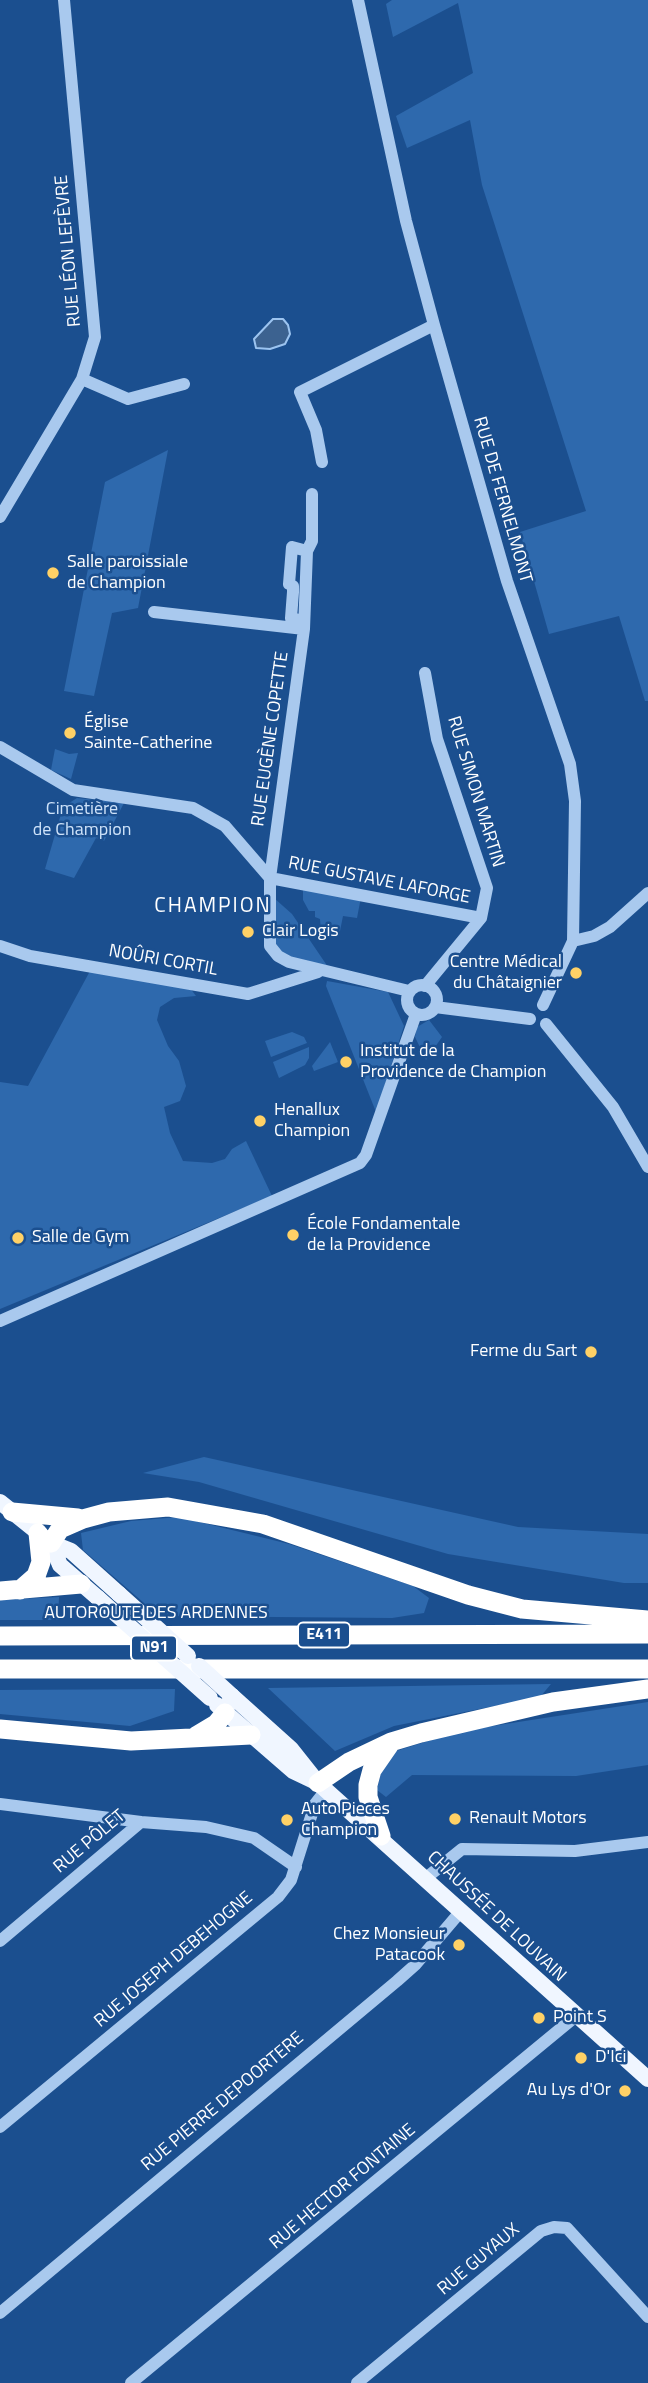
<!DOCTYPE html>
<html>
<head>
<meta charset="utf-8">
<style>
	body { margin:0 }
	canvas { display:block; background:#1b4f8f }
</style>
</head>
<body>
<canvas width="648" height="2383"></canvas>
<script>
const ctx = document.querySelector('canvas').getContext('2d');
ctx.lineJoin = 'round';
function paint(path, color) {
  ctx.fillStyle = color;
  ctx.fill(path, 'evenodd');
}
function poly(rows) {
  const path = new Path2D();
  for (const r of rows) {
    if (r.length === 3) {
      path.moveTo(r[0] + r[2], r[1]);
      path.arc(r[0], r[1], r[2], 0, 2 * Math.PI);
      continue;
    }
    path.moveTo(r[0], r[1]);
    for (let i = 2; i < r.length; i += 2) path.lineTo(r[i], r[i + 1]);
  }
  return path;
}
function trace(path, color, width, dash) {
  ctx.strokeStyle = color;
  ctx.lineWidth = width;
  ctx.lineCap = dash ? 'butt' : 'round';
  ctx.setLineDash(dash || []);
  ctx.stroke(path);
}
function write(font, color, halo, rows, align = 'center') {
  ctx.font = font + ' "Titillium Web",sans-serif';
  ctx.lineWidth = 5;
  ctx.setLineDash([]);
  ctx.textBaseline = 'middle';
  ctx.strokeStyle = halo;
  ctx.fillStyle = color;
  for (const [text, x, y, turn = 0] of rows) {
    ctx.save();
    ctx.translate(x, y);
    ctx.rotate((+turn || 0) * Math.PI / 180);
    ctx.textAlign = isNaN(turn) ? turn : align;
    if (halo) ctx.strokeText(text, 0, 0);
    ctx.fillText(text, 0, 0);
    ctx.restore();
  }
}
paint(poly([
	[392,0,648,0,648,701,645,701,619,616,549,634,520,532,586,511,482,185,470,120,407,148,396,116,473,73,458,3,393,37,386,4],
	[168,450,138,608,112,613,94,696,64,691,105,482],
	[55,749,69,754,78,753,71,779,51,770],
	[77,798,124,803,104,841,96,838,74,878,45,869,63,807],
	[303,889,361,897,357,918,343,916,339,936,321,932,320,919,315,917,315,911,309,911,303,900],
	[274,898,292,914,328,967,292,961,272,945],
	[90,971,190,988,196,996,174,998,160,1007,157,1020,168,1046,179,1061,186,1086,180,1101,164,1107,170,1133,183,1161,212,1163,225,1159,232,1149,246,1141,272,1196,0,1309,0,1082,28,1086],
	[327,981,388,992,404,1026,376,1112,326,986],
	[429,1020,442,1037,426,1060,415,1037,417,1027],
	[292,1032,304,1037,307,1043,271,1057,265,1041],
	[330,1042,338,1062,314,1071,312,1066],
	[309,1047,309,1058,305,1065,279,1078,273,1062],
	[204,1457,518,1527,648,1534,648,1583,624,1583,448,1554,199,1482,143,1473],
	[179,1517,289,1544,413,1586,429,1598,424,1613,392,1618,159,1616,83,1550,81,1533,131,1521],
	[59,1597,58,1620,0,1620,0,1600],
	[551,1684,540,1697,394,1726,335,1751,268,1688],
	[175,1689,174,1711,130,1726,0,1714,0,1690],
	[648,1702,648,1765,576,1776,412,1775,386,1797,377,1790,383,1763,396,1751,460,1731]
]), '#2e69ad');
const water = poly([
	[273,319,283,319,288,325,290,334,285,344,270,349,256,348,254,339,273,319]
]);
paint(water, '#3c6290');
trace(water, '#9cc4f0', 2);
trace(poly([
	[358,0,406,221,434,325,507,581,570,764,575,801,573,941,543,1005],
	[82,379,128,399,184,384],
	[322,462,316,430,300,392,434,325],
	[0,517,82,379,95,337,64,0],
	[154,612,304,629,270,878,270,946,278,956,289,962,409,991],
	[304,621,291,618,293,592,293,586,289,584,292,547,307,551],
	[304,629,307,551,312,541,312,494],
	[425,673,437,739,487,888,481,918,425,986],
	[0,747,73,790,193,808,225,826,270,878],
	[270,878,481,918],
	[573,941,594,936,610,927,648,893],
	[0,946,30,956,248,994,318,972],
	[422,1000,15],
	[435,1007,530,1019],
	[546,1024,613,1107,648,1167],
	[0,1321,360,1163,366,1155,416,1014],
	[0,1804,141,1822],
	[426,1878,462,1849,575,1851,648,1842],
	[0,1941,141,1822,206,1827,254,1838,296,1867],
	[0,2127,278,1897,291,1880,315,1804,326,1790],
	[0,2313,397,1981,415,1965,461,1911],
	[131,2383,576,2016],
	[357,2383,541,2231,554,2227,567,2228,648,2317]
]), '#a9c9ee', 12);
trace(poly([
	[0,1502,51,1543,71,1551,119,1594],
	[51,1543,60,1565,98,1598],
	[217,1705,293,1771,314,1781],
	[227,1707,232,1696,291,1749,318,1783,648,2079]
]), '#f0f6ff', 16);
trace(poly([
	[12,1512,78,1518],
	[51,1543,60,1529,83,1519,109,1512,168,1507,263,1524,468,1595,522,1609,648,1620],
	[20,1590,36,1576,41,1562,38,1533],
	[0,1591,81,1584],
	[0,1636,648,1634],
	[0,1669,648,1669],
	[0,1729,131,1741,251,1735],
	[196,1736,216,1724,225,1713],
	[318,1783,349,1762,391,1742,421,1733,553,1702,648,1689],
	[381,1836,368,1797,368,1785,372,1770,390,1744]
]), '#fff', 19);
trace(poly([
	[119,1594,188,1656],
	[98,1598,210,1698],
	[199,1666,232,1696]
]), '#f0f6ff', 16);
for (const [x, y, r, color] of [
	[53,573,7,"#ffd166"],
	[70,733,7,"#ffd166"],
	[248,932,7,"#ffd166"],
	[576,973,7,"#ffd166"],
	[346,1062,7,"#ffd166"],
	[260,1121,7,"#ffd166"],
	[293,1235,7,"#ffd166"],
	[18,1238,7,"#ffd166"],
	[591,1352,7,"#ffd166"],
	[455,1819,7,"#ffd166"],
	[287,1820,7,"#ffd166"],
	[459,1945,7,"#ffd166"],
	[539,2018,7,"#ffd166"],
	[581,2058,7,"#ffd166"],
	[625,2091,7,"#ffd166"]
]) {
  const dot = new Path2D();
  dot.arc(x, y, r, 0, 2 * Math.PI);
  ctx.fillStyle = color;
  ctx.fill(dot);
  trace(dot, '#1b4f8f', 2.5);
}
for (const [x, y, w] of [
	[324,1635,52],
	[154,1648,46]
]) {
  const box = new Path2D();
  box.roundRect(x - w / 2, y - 12.5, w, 25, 5);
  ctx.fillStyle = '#1b4f8f';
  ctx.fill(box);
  trace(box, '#fff', 2);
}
write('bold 16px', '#fff', null, [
	["E411",324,1635],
	["N91",154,1648]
]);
write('18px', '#fff', '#1b4f8f', [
	["RUE LÉON LEFÈVRE",69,251,-95],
	["RUE DE FERNELMONT",502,500,74],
	["RUE EUGÈNE COPETTE",271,739,-82],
	["RUE SIMON MARTIN",475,792,73],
	["RUE GUSTAVE LAFORGE",379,881,11],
	["NOÛRI CORTIL",163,961,10],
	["AUTOROUTE DES ARDENNES",156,1614],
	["RUE PÔLET",90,1842,-40],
	["CHAUSSÉE DE LOUVAIN",496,1917,43],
	["RUE JOSEPH DEBEHOGNE",174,1960,-40],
	["RUE PIERRE DEPOORTERE",223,2102,-40],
	["RUE HECTOR FONTAINE",343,2187,-40],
	["RUE GUYAUX",479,2260,-40]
]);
write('18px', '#fff', '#1b4f8f', [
	["Salle paroissiale",67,563],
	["de Champion",67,584],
	["Église",84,723],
	["Sainte-Catherine",84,744],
	["Clair Logis",262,932],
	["Centre Médical",562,963,"right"],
	["du Châtaignier",562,984,"right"],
	["Institut de la",360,1052],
	["Providence de Champion",360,1073],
	["Henallux",274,1111],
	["Champion",274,1132],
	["École Fondamentale",307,1225],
	["de la Providence",307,1246],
	["Salle de Gym",32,1238],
	["Ferme du Sart",577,1352,"right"],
	["Auto Pieces",301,1810],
	["Champion",301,1831],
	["Renault Motors",469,1819],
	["Chez Monsieur",445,1935,"right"],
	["Patacook",445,1956,"right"],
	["Point S",553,2018],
	["D'Ici",595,2058],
	["Au Lys d'Or",611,2091,"right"]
], 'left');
write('18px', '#cfe3fa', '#1b4f8f', [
	["Cimetière",82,810],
	["de Champion",82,831]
]);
ctx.letterSpacing = '2px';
write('21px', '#fff', '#1b4f8f', [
	["CHAMPION",213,907]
]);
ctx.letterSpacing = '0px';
</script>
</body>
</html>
